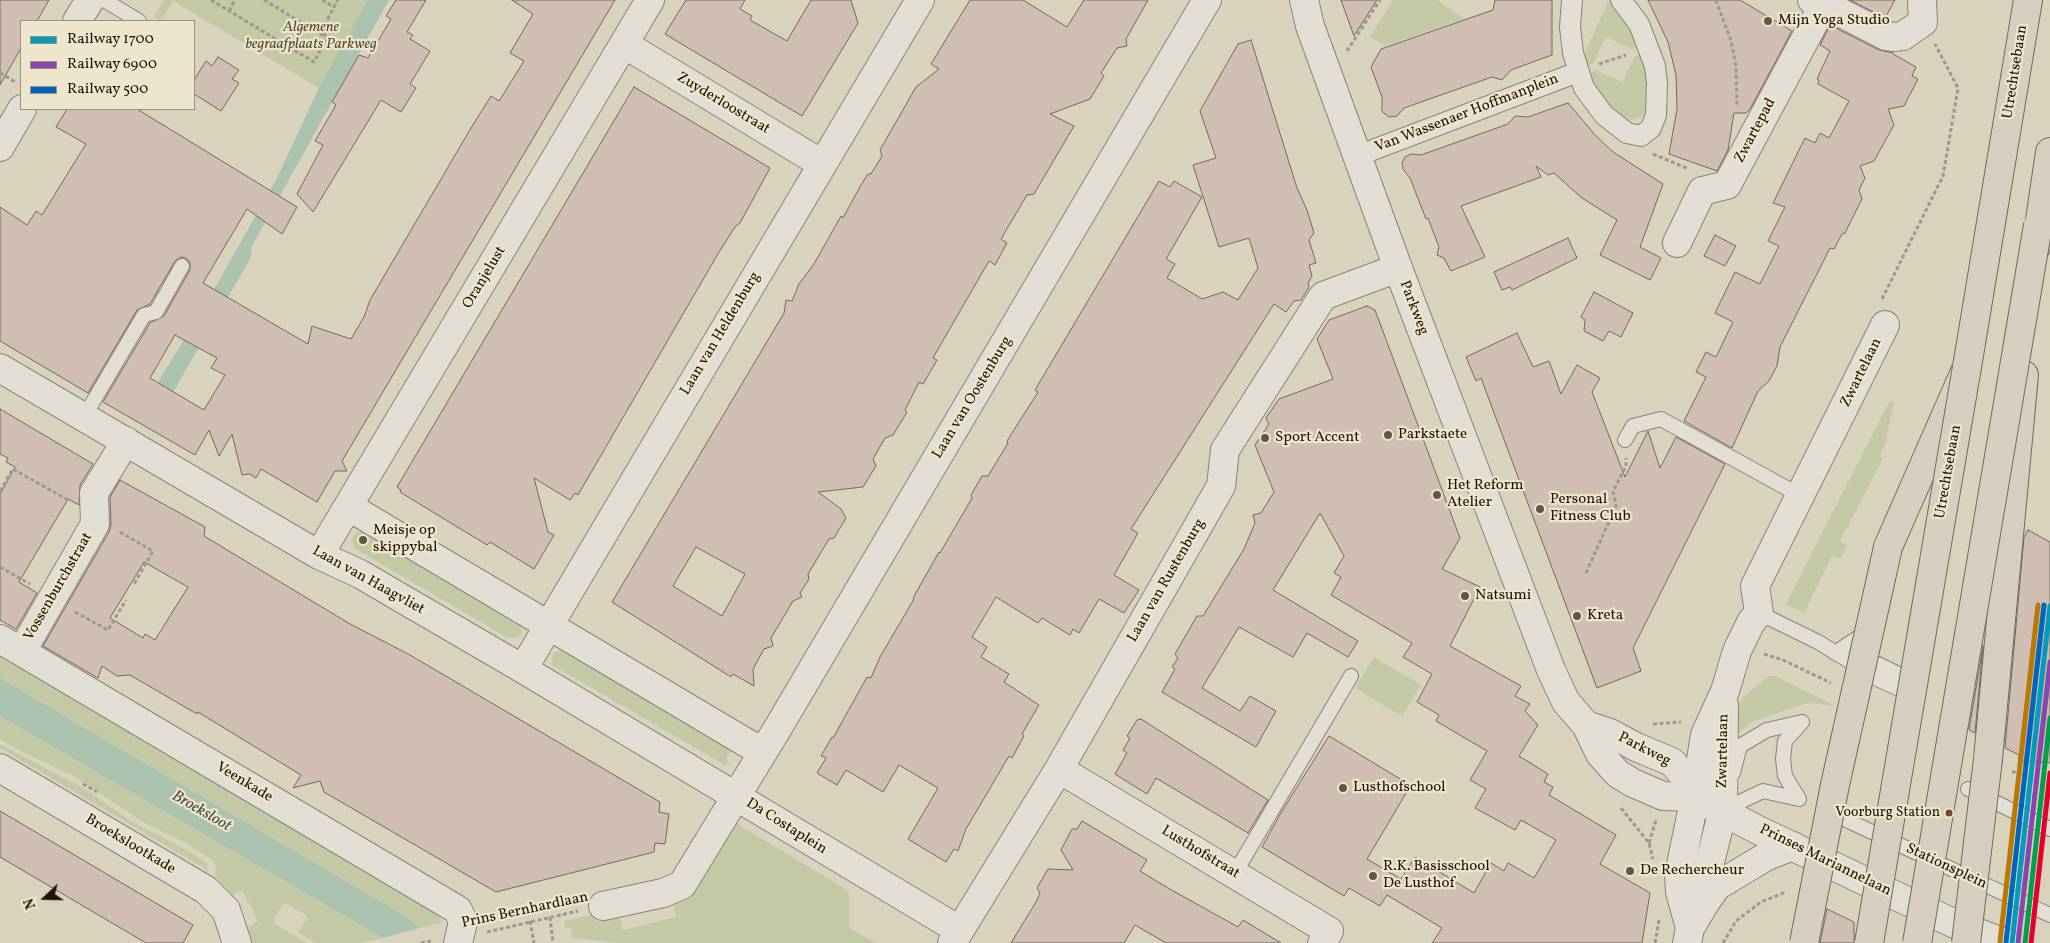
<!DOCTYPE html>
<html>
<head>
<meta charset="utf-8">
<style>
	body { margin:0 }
	#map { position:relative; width:2050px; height:943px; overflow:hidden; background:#d9d3bd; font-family:Vollkorn,serif }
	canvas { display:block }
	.legend { position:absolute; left:20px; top:20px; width:175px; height:90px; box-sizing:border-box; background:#ede6cd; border:1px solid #9d917e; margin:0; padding:6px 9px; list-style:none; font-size:15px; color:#241107 }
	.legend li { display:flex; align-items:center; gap:10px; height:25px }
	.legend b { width:25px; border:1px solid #9d917e }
	.north { position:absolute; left:20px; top:873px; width:50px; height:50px; -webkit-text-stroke:4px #ede6cd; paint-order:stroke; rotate:249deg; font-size:14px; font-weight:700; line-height:20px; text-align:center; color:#241107 }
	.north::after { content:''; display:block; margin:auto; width:18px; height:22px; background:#241107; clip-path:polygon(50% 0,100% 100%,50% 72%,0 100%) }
</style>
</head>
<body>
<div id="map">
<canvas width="2050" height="943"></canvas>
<ul class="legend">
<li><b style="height:6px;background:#049aba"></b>Railway 1700</li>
<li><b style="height:6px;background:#8e44ad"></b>Railway 6900</li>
<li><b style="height:6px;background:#0065bd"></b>Railway 500</li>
</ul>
<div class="north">N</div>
</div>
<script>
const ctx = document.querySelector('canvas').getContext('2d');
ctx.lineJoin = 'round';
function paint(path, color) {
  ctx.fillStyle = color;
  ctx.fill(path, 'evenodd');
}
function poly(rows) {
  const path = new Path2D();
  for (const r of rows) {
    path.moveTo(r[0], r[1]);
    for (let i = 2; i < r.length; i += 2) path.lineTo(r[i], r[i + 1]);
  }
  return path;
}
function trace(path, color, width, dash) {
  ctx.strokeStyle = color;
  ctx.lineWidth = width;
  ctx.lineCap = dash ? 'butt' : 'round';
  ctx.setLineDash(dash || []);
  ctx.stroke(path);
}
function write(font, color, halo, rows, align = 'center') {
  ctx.font = font + ' Vollkorn,serif';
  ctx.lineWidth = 4.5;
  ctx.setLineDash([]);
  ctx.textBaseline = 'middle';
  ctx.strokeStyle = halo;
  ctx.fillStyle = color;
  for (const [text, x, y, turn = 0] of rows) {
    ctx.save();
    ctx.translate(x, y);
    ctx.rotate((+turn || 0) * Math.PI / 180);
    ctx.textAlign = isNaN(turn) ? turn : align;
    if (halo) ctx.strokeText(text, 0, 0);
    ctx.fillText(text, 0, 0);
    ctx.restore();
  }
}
paint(poly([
	[164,0,376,0,319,88,173,1,161,21,154,17],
	[1393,0,1437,0,1464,19,1385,46,1370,37],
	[1609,0,1621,12,1640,47,1632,49,1606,37,1593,63,1585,67,1583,57],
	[1643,54,1647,67,1649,105,1643,115,1632,120,1620,119,1608,108,1587,73,1595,70,1622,82,1635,56],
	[1890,400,1894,402,1885,445,1879,456,1883,458,1840,541,1847,545,1840,559,1832,556,1804,613,1786,604],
	[362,531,518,621,521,626,522,633,516,638,508,638,354,548,352,541,354,534],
	[563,649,733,748,726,759,731,763,725,765,552,665,553,653],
	[0,656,439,914,442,923,420,928,400,913,0,678],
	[1374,657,1421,685,1402,716,1355,688],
	[1768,676,1775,676,1835,706,1811,703,1801,705,1752,722,1734,736,1731,734,1741,699],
	[0,716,383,938,360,943,316,943,298,932,307,919,306,915,285,903,275,916,273,923,307,943,252,943,248,927,258,921,242,890,233,895,215,877,216,868,213,860,184,842,145,823,72,775,26,754,0,739],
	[0,744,89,791,130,821,187,850,207,864,208,873,204,868,0,748],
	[731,820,849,891,849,928,876,943,619,943,572,938,571,928,565,928,565,921,594,914,619,913,623,930,676,917,672,900]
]), '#c2c9a4');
paint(poly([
	[368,0,389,0,252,246,250,259,161,413,145,403,204,307,276,180,319,88],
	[0,678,400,913,420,928,383,938,0,716]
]), '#abc2ae');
const building = poly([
	[0,0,49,0,37,21,21,21,21,48,0,85,0,0],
	[396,0,426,0,407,32,413,35,410,39,430,51,410,84,416,88,401,112,381,100,313,212,297,194,323,145,315,141,336,105,332,102,359,55,368,58,391,19,386,16,396,0],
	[512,0,615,0,342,461,347,471,335,471,317,502,261,469,256,478,250,474,242,475,232,434,219,456,209,430,195,455,103,402,150,323,164,316,190,270,190,262,186,258,181,257,175,261,150,304,137,310,88,393,0,341,0,207,27,225,36,211,42,215,86,144,56,127,67,109,137,109,297,207,282,234,247,209,203,283,308,344,312,326,351,339,364,317,370,300,471,128,491,96,499,101,524,61,510,53,533,14,512,0],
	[175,335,217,358,211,368,225,375,204,410,150,378,175,335],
	[686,0,745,0,740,9,752,16,750,20,787,41,811,0,851,0,858,23,802,116,665,34,686,0],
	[970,0,1023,0,1067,27,1084,0,1148,0,1126,39,1127,46,1117,48,1101,73,1104,76,1090,99,1050,114,1074,126,1034,194,1027,195,1001,239,1007,243,995,265,989,261,934,356,933,358,937,360,923,384,919,382,905,410,907,412,893,435,885,438,873,459,876,466,863,487,818,492,841,509,846,518,834,538,829,539,808,574,809,579,800,593,802,597,793,601,771,638,773,646,764,649,753,669,754,686,733,674,731,677,612,602,765,345,784,313,786,300,792,301,799,284,814,264,841,216,843,218,861,185,868,174,871,174,882,156,880,150,916,87,939,69,931,64,970,0],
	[696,547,745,574,722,616,673,586,696,547],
	[1341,0,1377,0,1354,36,1341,0],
	[1495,0,1552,0,1552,55,1511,70,1502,80,1492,77,1404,108,1397,116,1389,117,1385,114,1382,111,1382,97,1371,67,1381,49,1493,10,1495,0],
	[1648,0,1740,0,1792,31,1750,109,1746,113,1734,113,1728,150,1717,171,1669,154,1677,109,1676,75,1668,42,1648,0],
	[1850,0,1895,0,1885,18,1850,0],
	[1830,25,1879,50,1893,53,1893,54,1916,67,1912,76,1918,79,1904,106,1888,109,1894,125,1874,161,1860,166,1865,178,1859,190,1862,199,1845,233,1842,234,1834,249,1830,248,1780,347,1777,366,1769,381,1758,391,1732,448,1684,421,1706,377,1696,372,1706,352,1716,357,1733,322,1715,313,1735,272,1760,284,1779,246,1768,241,1785,207,1773,203,1805,138,1815,143,1820,133,1829,138,1849,101,1818,84,1819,80,1817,79,1830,51,1820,45,1830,25],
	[1251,40,1297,188,1307,210,1314,233,1309,240,1316,263,1309,265,1312,276,1308,283,1309,287,1301,300,1294,301,1286,312,1274,304,1131,529,1138,533,1114,575,1139,590,1124,613,1099,599,1079,633,1073,629,1070,635,1042,618,1038,623,996,597,972,637,987,647,981,657,1009,674,1004,682,1039,705,1022,734,1024,736,1012,758,1009,756,966,829,958,851,954,849,946,862,908,839,938,788,899,765,883,792,846,770,837,785,817,773,826,758,821,756,832,737,833,738,867,677,871,678,880,657,914,599,913,598,939,552,940,553,972,498,971,495,982,476,988,476,1008,443,1007,441,1038,392,1035,390,1159,181,1170,187,1174,181,1202,197,1166,259,1175,264,1167,278,1202,299,1223,292,1238,300,1258,268,1249,238,1219,247,1193,165,1216,158,1200,111,1238,44,1251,40],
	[218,57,239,70,232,79,239,83,221,111,194,94,194,80,206,61,212,66,218,57],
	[634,87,770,168,740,223,735,227,719,252,578,495,575,493,570,500,534,478,548,532,554,535,534,569,490,542,487,545,400,492,401,490,397,487,634,87],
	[1568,103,1596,136,1613,152,1663,184,1640,247,1661,258,1650,280,1600,255,1617,220,1582,198,1554,173,1548,175,1536,166,1541,177,1461,206,1485,257,1451,271,1444,258,1437,255,1439,247,1428,218,1426,219,1410,178,1403,169,1402,163,1405,157,1411,154,1421,155,1508,124,1515,116,1528,117,1568,103],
	[1715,235,1736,246,1725,266,1704,256,1715,235],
	[1568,238,1577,258,1512,290,1510,287,1502,290,1494,272,1568,238],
	[1594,292,1633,313,1621,337,1609,331,1603,341,1584,331,1585,320,1581,317,1594,292],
	[1367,306,1375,310,1460,538,1442,569,1480,587,1450,646,1521,686,1515,696,1530,704,1525,711,1538,725,1519,756,1548,774,1544,782,1553,787,1549,795,1616,835,1600,864,1650,893,1642,943,1432,943,1442,928,1387,895,1380,906,1349,888,1344,896,1262,847,1282,811,1329,736,1402,780,1399,785,1408,790,1367,859,1401,879,1415,857,1474,893,1491,863,1504,871,1508,863,1534,878,1556,840,1521,820,1515,830,1475,808,1486,789,1470,780,1487,751,1436,721,1439,715,1417,702,1432,674,1403,657,1412,643,1331,595,1341,577,1334,573,1344,556,1320,513,1273,590,1358,641,1348,657,1307,633,1293,657,1239,627,1202,688,1240,711,1250,696,1276,711,1256,747,1162,692,1175,669,1172,667,1178,658,1175,654,1197,616,1203,616,1244,549,1255,523,1253,515,1261,513,1274,492,1255,445,1269,424,1266,418,1279,399,1333,379,1317,339,1329,320,1367,306],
	[1517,333,1533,367,1549,361,1561,394,1577,365,1600,378,1592,392,1625,477,1648,431,1660,468,1676,437,1725,464,1633,648,1641,671,1597,688,1481,378,1476,381,1466,357,1517,333],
	[0,409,93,464,80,485,79,505,68,499,19,582,37,593,16,629,0,620,0,494,15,467,6,462,8,458,0,454,0,409],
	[120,480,205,527,204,536,350,624,410,655,660,802,659,812,669,814,665,844,655,843,654,852,496,892,324,792,320,781,293,788,301,775,198,712,197,714,130,675,117,676,102,666,98,678,43,646,109,532,111,524,110,497,120,480],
	[144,562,188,587,155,640,145,634,143,638,110,618,144,562],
	[2028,530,2050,542,2050,763,2019,761,2019,755,2005,748,2024,537,2028,530],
	[1983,646,1975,733,1969,730,1983,646],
	[1141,719,1268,800,1248,833,1156,778,1147,794,1115,774,1127,753,1123,750,1130,738,1127,736,1137,720,1141,719],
	[0,811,193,925,183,943,146,943,0,857,0,811],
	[1082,821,1147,860,1140,871,1168,888,1238,927,1243,920,1281,943,1166,943,1135,925,1124,943,1011,943,1036,902,1040,893,1037,888,1048,869,1073,870,1061,850,1072,829,1077,829,1082,821],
	[1827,909,1854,922,1854,943,1820,943,1827,909]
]);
paint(building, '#d0beb3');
trace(building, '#706a5e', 1);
const service = poly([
	[104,0,139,21],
	[84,417,144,315,156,312,182,266],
	[1625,440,1633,426,1661,419,1801,496],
	[1759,613,1818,642,1854,664,1864,673,1906,692],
	[1835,653,1868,631],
	[1860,661,1867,660,1878,664,1912,681],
	[1733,773,1740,746,1767,730,1802,722],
	[1968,789,2050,829],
	[1799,799,1785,776,1783,759,1785,741,1802,722],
	[1723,810,1763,791,1799,799],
	[1842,818,2050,915],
	[1235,873,1351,676]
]);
const pedestrian = poly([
	[1572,0,1570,27,1573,53,1584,88,1604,115,1627,133,1641,136,1651,128,1656,115,1657,84,1655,66,1639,24,1621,0],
	[1357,156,1578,72]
]);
const minor = poly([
	[1812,0,1824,4,1886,36,1894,37,1903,36,1923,22,1922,0],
	[77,21,90,0],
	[624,44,822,164],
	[0,147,22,109],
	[1677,243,1702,191,1727,185,1824,4],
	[0,368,319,555,360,574,523,669,959,930],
	[349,507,762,752],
	[319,555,650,0],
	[0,639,458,910,463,922,458,943],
	[22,651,95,524,94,493,126,441],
	[523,669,920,0],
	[0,768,206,890,226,910,237,943],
	[1059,769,1329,931,1322,943],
	[1695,797,1705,735,1725,691,1737,651,1751,622,1759,613,1755,586,1885,325],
	[1723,810,1724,705],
	[603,906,663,893,682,885,779,726,1207,0],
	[952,943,1059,769,1221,486,1225,450,1323,296,1398,268]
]);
const tertiary = poly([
	[1304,0,1310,26,1398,268,1551,670,1566,702,1586,725,1600,754,1618,774,1633,783,1663,796,1695,797,1760,831,1955,924,2005,943],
	[1586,725,1610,733,1636,747,1672,762,1685,777,1695,797],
	[1705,903,1717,886,1767,856,1793,846],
	[1690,928,1680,892,1679,874,1695,797],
	[1687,943,1690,928,1705,903,1705,882,1723,810]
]);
const motorway = poly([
	[2036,247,2050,152],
	[1888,547,1967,367,2028,0],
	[1988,759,2024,375]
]);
trace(service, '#8a8477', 16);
trace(pedestrian, '#8a8477', 22);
trace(minor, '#8a8477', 30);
trace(tertiary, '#8a8477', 30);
trace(motorway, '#706a5e', 30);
trace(poly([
	[211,0,314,62,327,38,322,29,338,0],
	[264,0,327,38],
	[322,0,334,7],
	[1716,0,1731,41,1736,66,1737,107],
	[229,11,235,0],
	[1347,51,1380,0],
	[1599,64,1626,55],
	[0,73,17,83],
	[1653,154,1689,169],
	[1882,299,1943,176,1958,88,1935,44],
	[0,491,13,469,68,500],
	[120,532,153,551,134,584],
	[0,567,30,584],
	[1586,573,1616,506,1613,491,1626,466,1626,458],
	[75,612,108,630,126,600],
	[1764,654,1783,660,1831,683],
	[1653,724,1681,722],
	[2012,771,2050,790],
	[83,784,97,792],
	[2048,789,2050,775],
	[1621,808,1649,843,1653,859],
	[1649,843,1656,820],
	[550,917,553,943],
	[530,921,534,943],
	[487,932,578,911],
	[421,943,431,941],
	[1655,943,1659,920],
	[1723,943,1736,921,1761,902,1786,892]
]), '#9e9990', 3, [4, 2.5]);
trace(service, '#e2ded3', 14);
trace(pedestrian, '#e2ded3', 20);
trace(minor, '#e2ded3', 28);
trace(tertiary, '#e2ded3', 28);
trace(motorway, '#d6cfbf', 28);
const motorwayBridge = poly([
	[1804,943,1835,785,1888,547],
	[1869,943,1967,367],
	[1917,943,2038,225],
	[1966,943,1988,759]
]);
trace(motorwayBridge, '#706a5e', 30, []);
trace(motorwayBridge, '#d6cfbf', 28);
trace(poly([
	[2012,943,2050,606]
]), '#049aba', 5);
trace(poly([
	[2018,943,2050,662]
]), '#8e44ad', 5);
trace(poly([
	[2006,942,2044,605]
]), '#0065bd', 5);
trace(poly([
	[2025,943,2050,718]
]), '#029f4d', 5);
trace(poly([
	[2000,942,2038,605]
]), '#b87902', 5);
trace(poly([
	[2031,943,2050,773]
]), '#e4002b', 5);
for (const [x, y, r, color] of [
	[1768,21,5,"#635547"],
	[1388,435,5,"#635547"],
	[1265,438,5,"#635547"],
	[1437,495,5,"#635547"],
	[1540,509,5,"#635547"],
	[363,540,5,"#635547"],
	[1465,596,5,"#635547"],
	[1577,616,5,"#635547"],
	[1343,788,5,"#635547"],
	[1949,813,4.5,"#7a4b2a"],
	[1630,871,5,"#635547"],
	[1373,876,5,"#635547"]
]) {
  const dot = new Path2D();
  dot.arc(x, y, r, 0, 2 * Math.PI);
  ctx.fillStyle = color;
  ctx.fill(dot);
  trace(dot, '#ede6cd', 2);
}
write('14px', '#241107', '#ede6cd', [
	["Voorburg Station",1940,813]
], 'right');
write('15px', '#241107', '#ede6cd', [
	["Mijn Yoga Studio",1778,21],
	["Parkstaete",1398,435],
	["Sport Accent",1275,438],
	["Het Reform",1447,486],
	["Atelier",1447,503],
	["Personal",1550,500],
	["Fitness Club",1550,517],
	["Meisje op",373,531],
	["skippybal",373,548],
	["Natsumi",1475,596],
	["Kreta",1587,616],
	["Lusthofschool",1353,788],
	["R.K. Basisschool",1383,867],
	["De Lusthof",1383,884],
	["De Rechercheur",1640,871]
], 'left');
write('italic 15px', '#554e37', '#ede6cd', [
	["Algemene",311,28],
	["begraafplaats Parkweg",311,45]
]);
write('15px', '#241107', '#ede6cd', [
	["Utrechtsebaan",2016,72,-81],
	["Zuyderloostraat",723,104,31],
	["Van Wassenaer Hoffmanplein",1467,114,-21],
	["Zwartepad",1756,131,-62],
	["Oranjelust",485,278,-59],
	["Parkweg",1413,308,69],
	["Laan van Heldenburg",721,334,-59],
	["Zwartelaan",1862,373,-64],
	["Laan van Oostenburg",973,398,-59],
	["Utrechtsebaan",1949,472,-80],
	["Laan van Haagvliet",368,581,29],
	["Laan van Rustenburg",1167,581,-60],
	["Vossenburchstraat",59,587,-60],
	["Parkweg",1644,750,27],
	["Zwartelaan",1724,751,-89],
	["Veenkade",244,783,31],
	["Da Costaplein",786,827,32],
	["Broekslootkade",130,845,31],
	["Lusthofstraat",1200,853,31],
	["Prinses Mariannelaan",1825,861,26],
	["Stationsplein",1946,867,25],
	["Prins Bernhardlaan",525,911,-12]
]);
write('italic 16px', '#4c4c3f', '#ede6cd', [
	["Broeksloot",201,812,30]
]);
</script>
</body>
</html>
